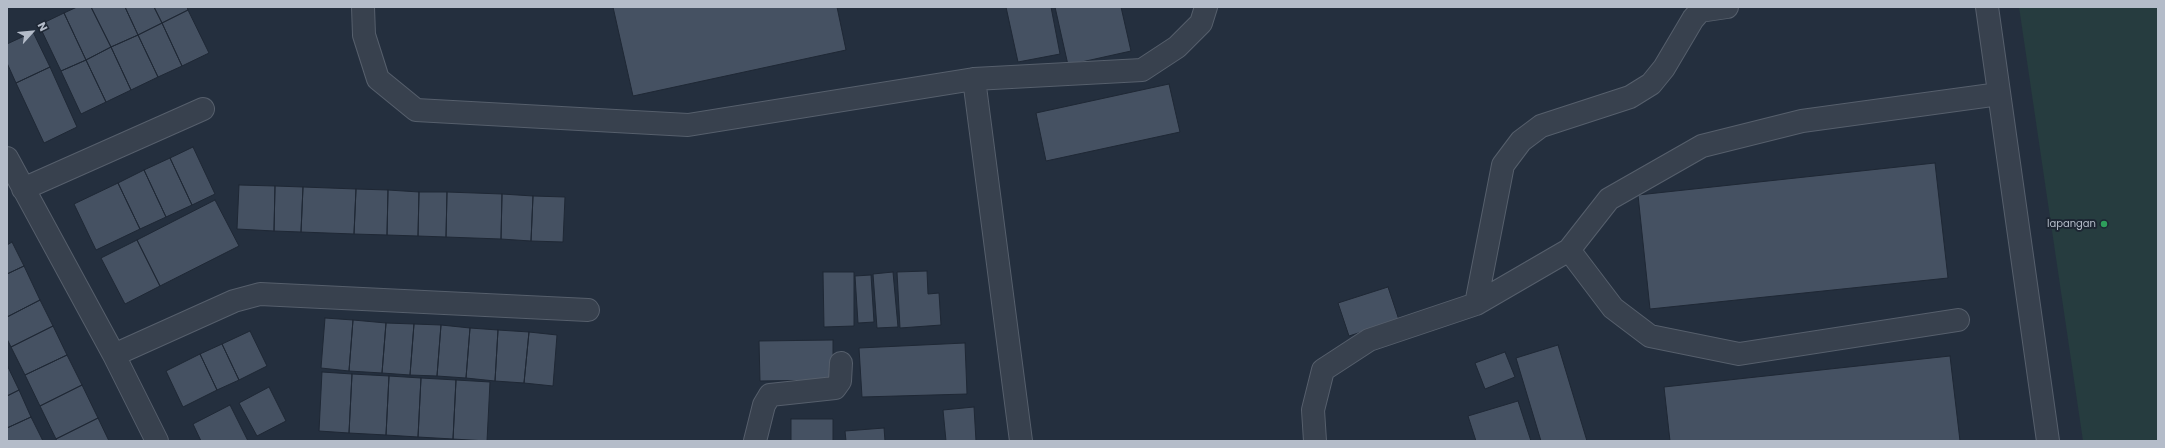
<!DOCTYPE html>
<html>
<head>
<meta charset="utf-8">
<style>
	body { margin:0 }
	#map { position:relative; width:2165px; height:448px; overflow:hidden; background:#242f3e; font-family:Poppins,sans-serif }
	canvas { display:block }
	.frame { position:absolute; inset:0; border:8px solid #b4bcc9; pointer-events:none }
	.north { position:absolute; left:12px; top:12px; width:40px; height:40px; -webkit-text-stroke:3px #1d2633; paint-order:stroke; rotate:63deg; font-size:11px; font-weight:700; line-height:16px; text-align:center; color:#b4bcc9 }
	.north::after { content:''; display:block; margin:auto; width:14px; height:18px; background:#b4bcc9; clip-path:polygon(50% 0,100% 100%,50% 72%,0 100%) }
</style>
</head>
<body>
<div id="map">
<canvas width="2165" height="448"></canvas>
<div class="frame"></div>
<div class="north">N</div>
</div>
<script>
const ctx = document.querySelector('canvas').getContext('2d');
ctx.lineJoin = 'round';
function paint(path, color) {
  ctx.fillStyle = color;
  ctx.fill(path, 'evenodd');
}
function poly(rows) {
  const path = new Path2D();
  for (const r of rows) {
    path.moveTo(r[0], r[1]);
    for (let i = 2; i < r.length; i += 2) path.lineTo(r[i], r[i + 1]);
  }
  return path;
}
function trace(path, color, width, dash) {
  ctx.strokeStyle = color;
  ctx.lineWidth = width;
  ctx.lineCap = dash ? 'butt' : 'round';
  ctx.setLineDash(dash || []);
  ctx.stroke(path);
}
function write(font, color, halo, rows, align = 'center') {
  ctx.font = font + ' Poppins,sans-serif';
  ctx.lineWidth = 4;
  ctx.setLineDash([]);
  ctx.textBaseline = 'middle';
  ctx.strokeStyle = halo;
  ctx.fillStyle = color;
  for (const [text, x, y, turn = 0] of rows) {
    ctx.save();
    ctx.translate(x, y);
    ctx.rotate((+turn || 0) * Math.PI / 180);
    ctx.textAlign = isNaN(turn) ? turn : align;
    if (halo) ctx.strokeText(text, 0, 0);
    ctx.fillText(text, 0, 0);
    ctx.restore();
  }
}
paint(poly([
	[2019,7,2158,7,2158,441,2083,441]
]), '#263c3f');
const building = poly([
	[77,7,91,7,111,47,86,60,64,13,77,7],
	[91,7,125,7,138,35,111,47,91,7],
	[125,7,154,7,162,23,138,35,125,7],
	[154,7,187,7,188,10,162,23,154,7],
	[613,7,837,7,846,50,633,96,613,7],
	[1006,7,1051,7,1060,54,1018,62,1006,7],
	[1055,7,1121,7,1131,51,1068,65,1055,7],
	[188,10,209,53,182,66,162,23,188,10],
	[64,13,86,60,61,71,39,25,64,13],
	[162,23,182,66,158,77,138,35,162,23],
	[33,32,50,67,16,83,7,63,7,44,33,32],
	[138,35,158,77,131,90,111,47,138,35],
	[111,47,131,90,106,102,86,60,111,47],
	[86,60,106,102,81,114,61,71,86,60],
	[50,67,77,127,44,143,16,83,50,67],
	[1169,84,1180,132,1046,161,1036,113,1169,84],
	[193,147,215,194,192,205,170,158,193,147],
	[170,158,192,205,166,217,144,170,170,158],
	[1935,163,1948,278,1650,309,1638,195,1935,163],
	[144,170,166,217,140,229,118,183,144,170],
	[118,183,140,229,96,250,74,204,118,183],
	[239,185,275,186,274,231,237,229,239,185],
	[275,186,303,187,301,232,274,231,275,186],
	[303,187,356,189,354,234,301,232,303,187],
	[356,189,388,190,387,235,354,234,356,189],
	[388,190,419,192,418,236,387,235,388,190],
	[419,192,447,192,446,237,418,236,419,192],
	[447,192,502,194,501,239,446,237,447,192],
	[502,194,533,196,531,241,501,239,502,194],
	[533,196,565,197,563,242,531,241,533,196],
	[215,200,239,246,160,286,137,240,215,200],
	[137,240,160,286,125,304,101,258,137,240],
	[12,242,24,266,7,274,7,245,12,242],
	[24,266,40,300,7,317,7,274,24,266],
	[927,271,928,294,939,293,941,325,900,328,897,272,927,271],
	[823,272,854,272,854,326,824,327,823,272],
	[893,272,898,327,877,328,873,274,893,272],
	[871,275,874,322,858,323,855,276,871,275],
	[1388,287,1399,320,1349,336,1338,303,1388,287],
	[40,300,53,326,11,347,7,339,7,317,40,300],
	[325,318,353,320,349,371,321,368,325,318],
	[353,320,386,323,382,373,349,371,353,320],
	[386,323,414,324,410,375,382,373,386,323],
	[414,324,441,325,437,376,410,375,414,324],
	[441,325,470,328,466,378,437,376,441,325],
	[53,326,67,355,25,375,11,347,53,326],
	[470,328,498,330,495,381,466,378,470,328],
	[498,330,529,332,524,383,495,381,498,330],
	[250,331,267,366,239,380,222,344,250,331],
	[529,332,557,335,553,386,524,383,529,332],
	[833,340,833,380,760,381,759,341,833,340],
	[965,343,967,394,862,397,859,348,965,343],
	[222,344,239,380,217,390,200,354,222,344],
	[1558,345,1587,441,1541,441,1516,358,1558,345],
	[1505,352,1515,377,1485,389,1475,363,1505,352],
	[200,354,217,390,183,407,166,371,200,354],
	[67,355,82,385,40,406,25,375,67,355],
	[1950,356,1960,441,1670,441,1664,387,1950,356],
	[7,365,19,390,7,396,7,365],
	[322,372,352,374,349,433,319,431,322,372],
	[352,374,389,376,386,435,349,433,352,374],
	[389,376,421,378,418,437,386,435,389,376],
	[421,378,456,380,453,439,418,437,421,378],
	[456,380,490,382,487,441,453,439,456,380],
	[82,385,98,418,56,439,40,406,82,385],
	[269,387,286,421,257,436,239,403,269,387],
	[19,390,31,417,7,428,7,396,19,390],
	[1518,401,1531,441,1476,441,1468,416,1518,401],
	[230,405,248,441,201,441,193,424,230,405],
	[974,407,976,441,946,441,943,410,974,407],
	[31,417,43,441,7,441,7,428,31,417],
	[98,418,109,441,57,441,56,439,98,418],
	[791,419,833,419,833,441,791,441,791,419],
	[884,428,885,441,846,441,845,431,884,428]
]);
paint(building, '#455162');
trace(building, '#1f2835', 1);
const minor = poly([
	[363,7,364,35,378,79,416,110,688,125,974,79,1142,70,1177,47,1201,23,1206,7],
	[1987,7,2048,441],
	[974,79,1021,441],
	[7,158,114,355,157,441],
	[23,189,203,109],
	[1569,250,1613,308,1650,336,1739,354,1958,320],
	[1476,304,1503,165,1521,141,1541,126,1630,97,1651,84,1664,68,1693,19,1700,11,1727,7],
	[114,355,234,301,260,294,588,310],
	[755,441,764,405,770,395,835,388,840,381,841,363],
	[1315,441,1313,410,1323,370,1369,340,1476,304,1569,250,1609,199,1702,146,1802,121,1999,94]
]);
trace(minor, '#565f6c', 24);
trace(minor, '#38414e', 22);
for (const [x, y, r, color] of [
	[2104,224,4,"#2e9e5b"]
]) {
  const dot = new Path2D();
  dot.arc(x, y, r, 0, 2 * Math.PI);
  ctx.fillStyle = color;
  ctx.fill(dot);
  trace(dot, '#1d2633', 1.5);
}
write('10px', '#b4bcc9', '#1d2633', [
	["lapangan",2096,224]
], 'right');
</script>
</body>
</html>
